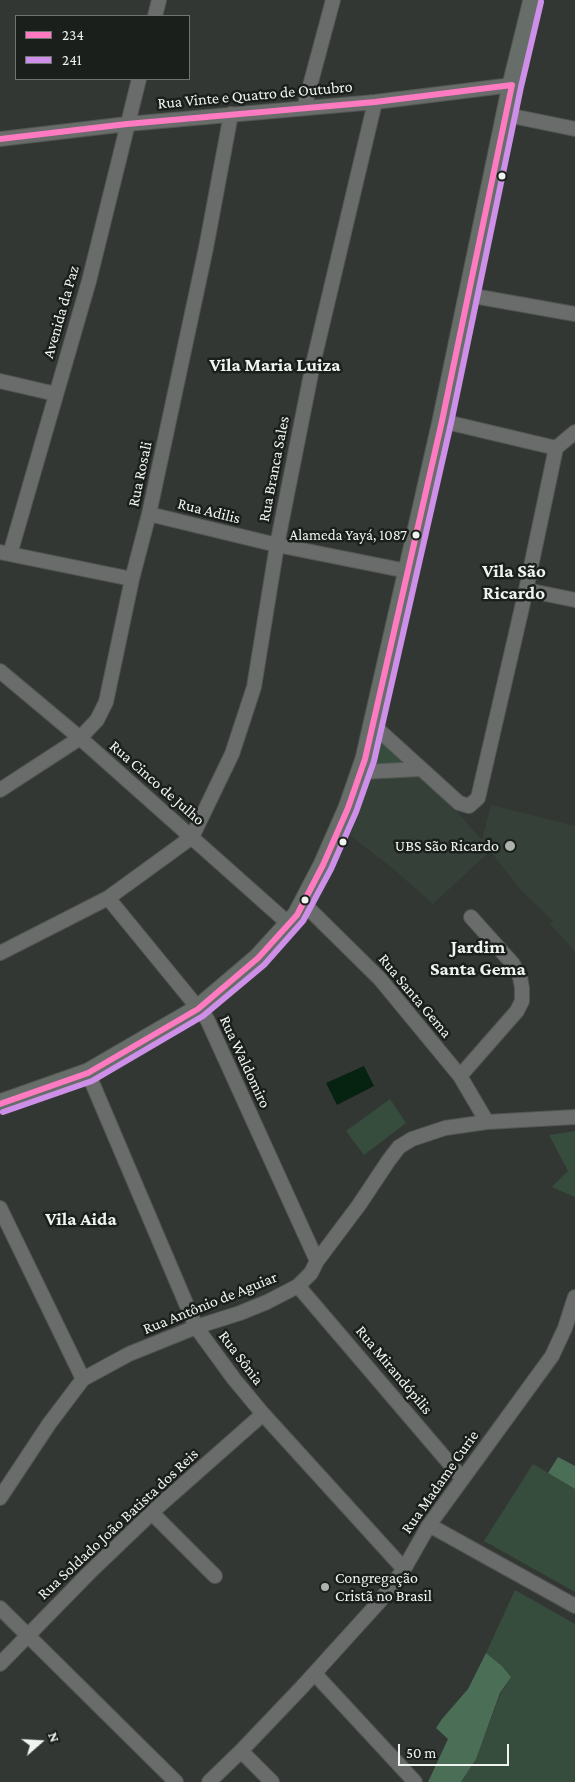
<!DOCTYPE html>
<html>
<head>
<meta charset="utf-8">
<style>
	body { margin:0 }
	#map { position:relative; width:575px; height:1782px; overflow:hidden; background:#333734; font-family:"Crimson Pro",serif }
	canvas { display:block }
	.legend { position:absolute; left:15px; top:15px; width:175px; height:65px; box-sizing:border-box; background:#1b1f1c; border:1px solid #707471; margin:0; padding:6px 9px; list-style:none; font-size:15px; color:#eff4f0 }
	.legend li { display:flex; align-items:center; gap:10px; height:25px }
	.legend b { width:25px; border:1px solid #707471 }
	.north { position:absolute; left:15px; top:1717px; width:50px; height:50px; -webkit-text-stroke:4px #1b1f1c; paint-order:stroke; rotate:71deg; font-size:14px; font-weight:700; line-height:20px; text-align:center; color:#eff4f0 }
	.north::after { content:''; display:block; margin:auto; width:18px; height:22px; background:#eff4f0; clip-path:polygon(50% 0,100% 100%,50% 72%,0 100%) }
	.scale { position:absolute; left:398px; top:1744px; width:111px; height:22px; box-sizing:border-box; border:2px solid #eff4f0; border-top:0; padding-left:6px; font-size:15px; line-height:18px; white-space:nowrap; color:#eff4f0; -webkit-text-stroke:4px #1b1f1c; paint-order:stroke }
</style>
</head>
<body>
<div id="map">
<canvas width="575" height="1782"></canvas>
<ul class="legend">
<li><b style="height:6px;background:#fe7ac1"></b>234</li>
<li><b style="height:6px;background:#ce8fe9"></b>241</li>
</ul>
<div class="north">N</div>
<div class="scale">50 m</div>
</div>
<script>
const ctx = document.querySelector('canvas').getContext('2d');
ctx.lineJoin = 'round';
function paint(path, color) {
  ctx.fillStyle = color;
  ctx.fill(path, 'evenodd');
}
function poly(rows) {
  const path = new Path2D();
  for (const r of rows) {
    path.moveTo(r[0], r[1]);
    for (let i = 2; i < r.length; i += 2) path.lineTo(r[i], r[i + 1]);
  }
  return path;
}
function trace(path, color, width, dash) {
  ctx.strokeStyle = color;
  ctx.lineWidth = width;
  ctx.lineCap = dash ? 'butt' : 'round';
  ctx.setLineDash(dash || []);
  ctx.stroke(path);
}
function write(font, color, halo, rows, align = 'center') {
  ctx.font = font + ' "Crimson Pro",serif';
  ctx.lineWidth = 5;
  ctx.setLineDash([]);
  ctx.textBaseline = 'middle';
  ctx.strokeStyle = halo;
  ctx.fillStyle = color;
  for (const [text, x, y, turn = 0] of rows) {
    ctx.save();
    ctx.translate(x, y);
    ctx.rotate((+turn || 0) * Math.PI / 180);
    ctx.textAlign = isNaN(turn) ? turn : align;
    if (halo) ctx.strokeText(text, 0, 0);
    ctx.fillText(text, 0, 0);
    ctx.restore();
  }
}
paint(poly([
	[419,774,458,813,482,840,491,805,575,826,575,951,550,924,553,921,522,891,490,851,433,904,391,867,350,835,369,777]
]), '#354138');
paint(poly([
	[380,736,410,765,375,764],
	[390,1099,406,1123,364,1155,346,1131],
	[575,1131,575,1197,552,1187,568,1171,549,1135],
	[533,1464,575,1489,575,1592,484,1541],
	[515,1590,575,1624,575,1782,461,1782,475,1760,501,1693,511,1677,502,1666,486,1653]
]), '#364c3d');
paint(poly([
	[558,1457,575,1466,575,1489,548,1473],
	[486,1653,502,1666,511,1677,500,1693,476,1759,461,1782,428,1782,448,1739,436,1728,442,1719,468,1689]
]), '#4b6e56');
paint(poly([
	[364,1066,374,1086,337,1105,326,1083]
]), '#062211');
const street = poly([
	[155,16,159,0],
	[304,108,333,0],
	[507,115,575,129],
	[0,139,127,124,375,102,512,85],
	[468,295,575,314],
	[0,381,56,394],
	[442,421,556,448],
	[149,514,277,545,407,571],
	[0,552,132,579],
	[10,554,89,281,139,79],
	[526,590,575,600],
	[0,671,80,738,289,924],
	[373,725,459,803,469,806,478,798,526,590,556,448,575,432],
	[361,772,421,769],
	[0,790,80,738,97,720,106,702,132,579,149,514,206,248,231,114],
	[108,898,207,1019,317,1261],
	[303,903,380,979,460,1076,487,1122],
	[0,953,108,898,192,837,232,754,254,687,277,545,313,364,375,102],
	[88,1073,196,1327,234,1379,263,1414,404,1569],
	[460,1076,517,1011,522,1001,522,988,520,977,513,964,471,917],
	[0,1208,83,1379],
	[298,1286,462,1478],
	[0,1498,49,1424,83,1379,129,1354,196,1327,240,1313,267,1302,298,1286,311,1273,317,1261,359,1205,389,1160,399,1147,412,1139,445,1128,487,1122,575,1117],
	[152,1513,215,1576],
	[429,1525,575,1606],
	[0,1608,176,1782],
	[0,1664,90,1572,160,1505,263,1414],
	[315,1674,415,1782],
	[241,1751,272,1782],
	[209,1782,241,1751,302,1687,380,1601,404,1569,429,1525,552,1356,565,1328,575,1297]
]);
const secondary = poly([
	[0,1104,88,1073,198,1009,258,958,297,915,323,865,348,808,365,759,442,421,512,85,533,0]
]);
trace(street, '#525652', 16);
trace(secondary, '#525652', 21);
trace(street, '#696c6a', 14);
trace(secondary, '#676d69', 19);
trace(poly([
	[0,139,127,124,375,102,512,85],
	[0,1104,88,1073,198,1009,258,958,297,915,323,865,348,808,365,759,442,421,512,85]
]), '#fe7ac1', 6);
trace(poly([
	[3,1112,92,1081,203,1016,264,965,303,921,331,869,356,812,374,761,451,423,521,87,541,2]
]), '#ce8fe9', 6);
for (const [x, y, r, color] of [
	[502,176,4.5,"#eff4f0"],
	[416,535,4.5,"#eff4f0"],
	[343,842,4.5,"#eff4f0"],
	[510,846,6,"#adb2ae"],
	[305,900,4.5,"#eff4f0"],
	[325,1587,5,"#adb2ae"]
]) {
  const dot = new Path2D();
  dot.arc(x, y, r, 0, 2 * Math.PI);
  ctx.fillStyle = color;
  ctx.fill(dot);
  trace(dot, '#1b1f1c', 2);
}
write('15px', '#eff4f0', '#1b1f1c', [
	["Alameda Yayá, 1087",407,535]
], 'right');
write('16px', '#eff4f0', '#1b1f1c', [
	["Rua Vinte e Quatro de Outubro",255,95,-5],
	["Avenida da Paz",61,312,-74],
	["Rua Branca Sales",274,469,-79],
	["Rua Rosali",140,474,-78],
	["Rua Adilis",209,511,14],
	["Rua Cinco de Julho",157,783,41],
	["Rua Santa Gema",415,996,50],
	["Rua Waldomiro",245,1062,65],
	["Rua Antônio de Aguiar",210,1303,-22],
	["Rua Sônia",241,1358,53],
	["Rua Mirandópilis",394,1370,50],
	["Rua Madame Curie",440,1482,-55],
	["Rua Soldado João Batista dos Reis",118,1524,-43]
]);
write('16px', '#eff4f0', '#1b1f1c', [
	["UBS São Ricardo",499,846],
	["Congregação",335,1578,"left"],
	["Cristã no Brasil",335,1596,"left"]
], 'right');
write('bold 19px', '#eff4f0', '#1b1f1c', [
	["Vila Maria Luiza",275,365],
	["Vila São",514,571],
	["Ricardo",514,593],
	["Jardim",478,947],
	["Santa Gema",478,969],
	["Vila Aida",81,1219]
]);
</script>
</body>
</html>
